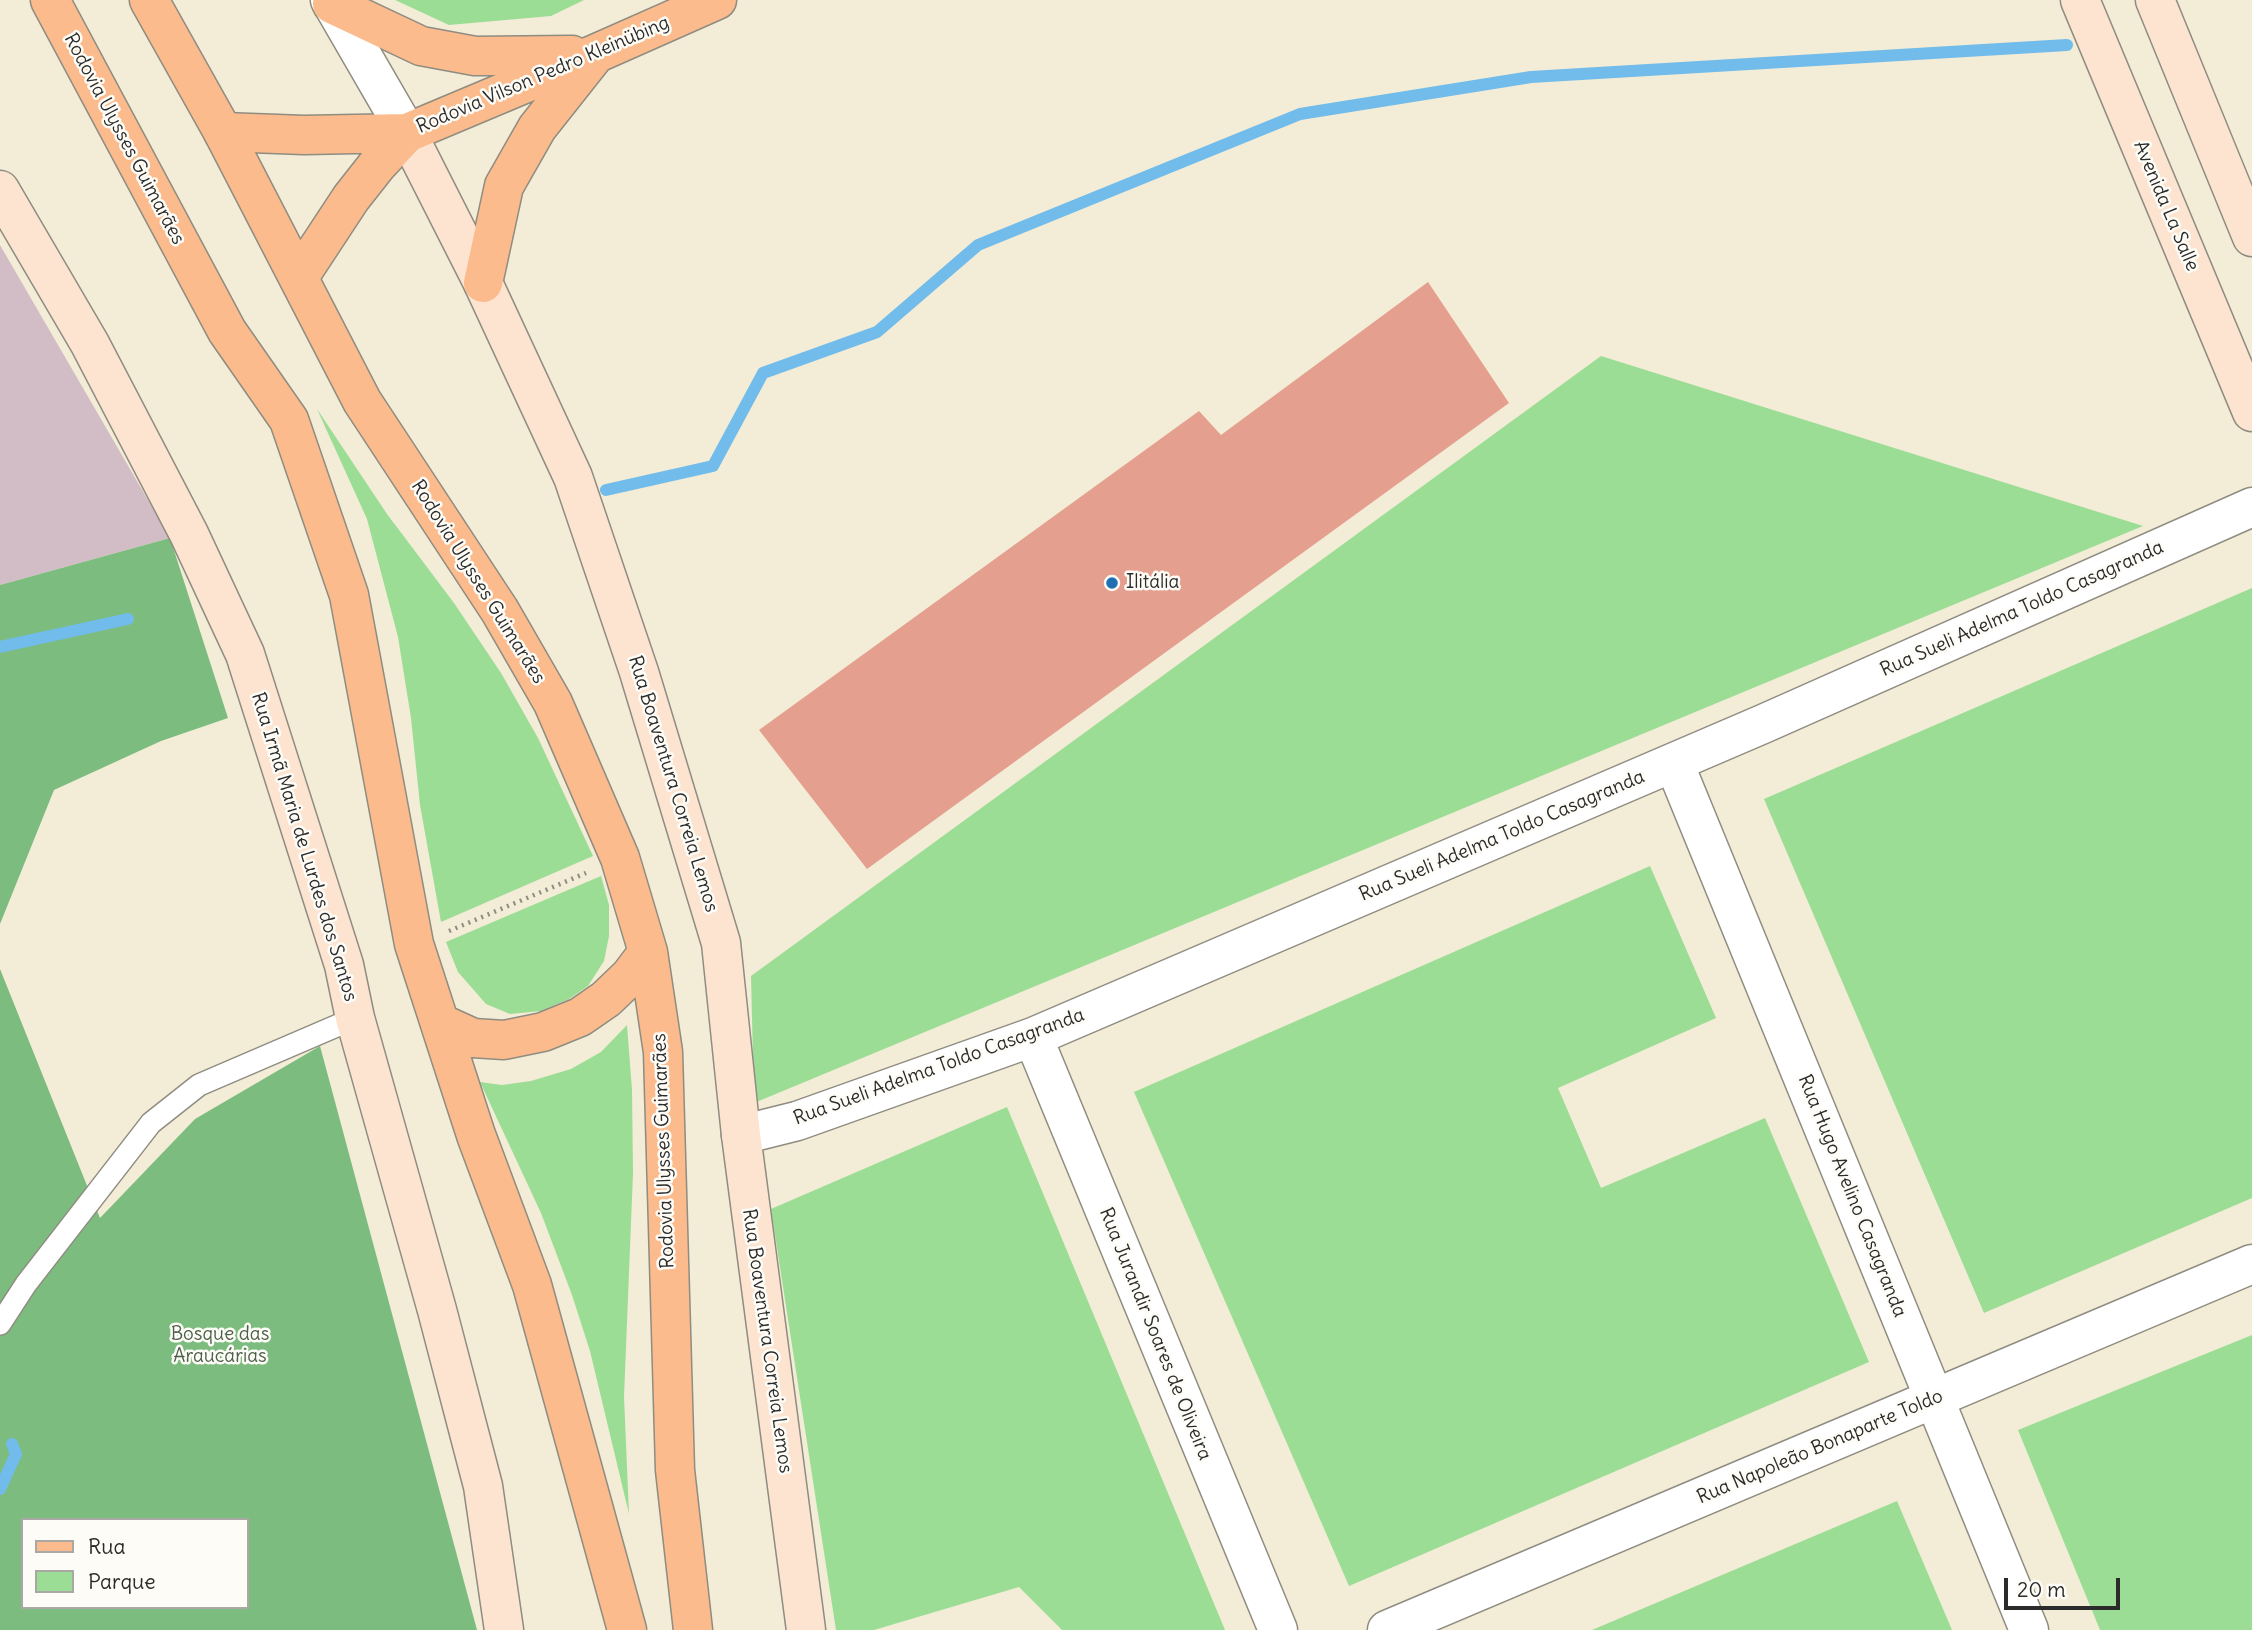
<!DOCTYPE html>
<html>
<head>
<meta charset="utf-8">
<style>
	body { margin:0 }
	#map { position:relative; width:2252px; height:1630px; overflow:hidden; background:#f3ecd7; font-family:Delius,sans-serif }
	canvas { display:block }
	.legend { position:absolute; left:21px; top:1518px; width:228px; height:91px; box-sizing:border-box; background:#fdfcf7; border:2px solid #a9a8a5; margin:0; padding:9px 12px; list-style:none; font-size:21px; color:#2b2b2b }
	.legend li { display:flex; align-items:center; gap:14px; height:35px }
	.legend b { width:35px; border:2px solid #a9a8a5 }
	.scale { position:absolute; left:2004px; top:1578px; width:116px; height:32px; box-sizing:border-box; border:4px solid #2b2b2b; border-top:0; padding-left:9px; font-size:21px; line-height:24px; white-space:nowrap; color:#2b2b2b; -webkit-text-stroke:5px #fdfcf7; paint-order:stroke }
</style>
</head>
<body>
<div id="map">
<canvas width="2252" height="1630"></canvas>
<ul class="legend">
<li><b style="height:9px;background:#fbbb8c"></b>Rua</li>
<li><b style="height:19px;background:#9bdd94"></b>Parque</li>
</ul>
<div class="scale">20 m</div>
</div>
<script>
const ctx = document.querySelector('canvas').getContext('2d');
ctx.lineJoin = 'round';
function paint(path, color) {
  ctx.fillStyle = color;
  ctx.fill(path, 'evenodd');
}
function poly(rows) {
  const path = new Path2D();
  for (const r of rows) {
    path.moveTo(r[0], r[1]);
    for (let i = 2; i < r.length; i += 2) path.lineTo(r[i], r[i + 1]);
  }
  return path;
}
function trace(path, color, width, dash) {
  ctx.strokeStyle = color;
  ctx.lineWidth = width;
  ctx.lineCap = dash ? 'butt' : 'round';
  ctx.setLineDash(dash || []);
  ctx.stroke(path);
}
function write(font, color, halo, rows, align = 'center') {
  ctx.font = font + ' Delius,sans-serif';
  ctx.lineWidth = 5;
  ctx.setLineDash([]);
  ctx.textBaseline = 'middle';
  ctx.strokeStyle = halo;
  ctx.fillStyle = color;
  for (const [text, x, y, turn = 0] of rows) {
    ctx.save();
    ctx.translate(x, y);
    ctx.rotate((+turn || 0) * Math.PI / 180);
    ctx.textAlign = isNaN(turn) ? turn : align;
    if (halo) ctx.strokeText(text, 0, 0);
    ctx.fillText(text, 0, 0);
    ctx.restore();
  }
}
paint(poly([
	[0,245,170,538,0,585]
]), '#d2bdc6');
paint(poly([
	[395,0,584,0,551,16,449,25],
	[1601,356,2143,526,754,1103,751,976],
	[317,409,387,514,454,603,501,673,538,738,593,856,441,922,420,805,411,718,398,637,367,519],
	[2252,588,2252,1198,1984,1313,1764,799],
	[1650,866,1716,1018,1558,1088,1601,1188,1765,1118,1869,1362,1349,1586,1134,1092],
	[601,876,609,905,609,936,604,961,588,986,569,999,541,1011,510,1014,486,1004,458,972,446,942],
	[627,1025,632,1090,633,1173,624,1397,629,1514,590,1351,572,1295,541,1213,480,1082,502,1085,531,1081,571,1069,601,1052],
	[1007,1107,1225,1630,1062,1630,1019,1587,874,1630,836,1630,771,1209],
	[2252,1335,2252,1630,2100,1630,2018,1430],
	[1897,1501,1952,1630,1592,1630]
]), '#9bdd94');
paint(poly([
	[170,538,228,718,161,741,54,790,0,924,0,585],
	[0,969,100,1218,195,1119,320,1046,477,1630,0,1630],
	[23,1520,247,1520,247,1607,23,1607]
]), '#7cbc7e');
trace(poly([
	[606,490,713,466,763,373,877,332,978,245,1300,114,1531,77,2067,45],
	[0,647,128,619],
	[0,1489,16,1454,12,1444]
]), '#71bcea', 12);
paint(poly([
	[1428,282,1509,403,867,869,759,730,1199,411,1221,435]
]), '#e49f8e');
const lane = poly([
	[0,1324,26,1284,151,1123,199,1085,355,1018]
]);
const street = poly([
	[330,0,407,133],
	[1674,763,2029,1630],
	[1033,1037,1278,1630],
	[741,1135,797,1121,1033,1037,1763,724,2252,507],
	[1387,1630,2252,1264]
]);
const secondary = poly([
	[2080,0,2252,412],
	[2155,0,2252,237],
	[407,133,483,283,573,477,639,672,721,943,741,1135,806,1630],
	[0,190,90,344,189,534,245,654,344,965,355,1018,437,1310,483,1486,504,1630]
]);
const primary = poly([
	[332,4,421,46,475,56,572,55],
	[223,132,304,135,407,133,595,54,717,0],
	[299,277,351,198,377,165,407,133],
	[483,283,504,186,537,128,594,56]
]);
const highway = poly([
	[50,0,227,331,289,420,349,595,414,944,476,1135,532,1285,627,1630],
	[149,0,223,132,362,401,500,611,553,703,620,858,648,952,663,1052,675,1470,693,1630],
	[440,1023,473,1038,504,1040,543,1032,580,1017,606,999,630,976,648,952]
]);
trace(lane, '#8f8c81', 24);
trace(street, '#8f8c81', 41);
trace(secondary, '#8f8c81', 41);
trace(primary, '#8f8c81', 41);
trace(highway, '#8f8c81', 41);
trace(poly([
	[449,931,586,873]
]), '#8f8c81', 4.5, [2, 5]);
trace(lane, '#fff', 21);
trace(street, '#fff', 38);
trace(secondary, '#fde4d1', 38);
trace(primary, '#fbbb8c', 38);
trace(highway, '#fbbb8c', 38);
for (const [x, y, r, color] of [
	[1112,583,7,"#1f6fb2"]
]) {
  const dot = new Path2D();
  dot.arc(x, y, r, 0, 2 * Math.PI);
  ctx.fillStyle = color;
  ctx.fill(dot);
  trace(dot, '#fdfcf7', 2.5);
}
write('19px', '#2b2b2b', '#fdfcf7', [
	["Rodovia Vilson Pedro Kleinübing",543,75,-23],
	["Rodovia Ulysses Guimarães",124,139,62],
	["Avenida La Salle",2166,206,67],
	["Rodovia Ulysses Guimarães",478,582,58],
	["Rua Sueli Adelma Toldo Casagranda",2022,609,-24],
	["Rua Boaventura Correia Lemos",673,784,73],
	["Rua Sueli Adelma Toldo Casagranda",1502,836,-23],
	["Rua Irmã Maria de Lurdes dos Santos",304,847,73],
	["Rua Sueli Adelma Toldo Casagranda",939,1067,-20],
	["Rodovia Ulysses Guimarães",664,1151,-92],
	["Rua Hugo Avelino Casagranda",1852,1196,68],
	["Rua Jurandir Soares de Oliveira",1155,1334,68],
	["Rua Boaventura Correia Lemos",767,1341,82],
	["Rua Napoleão Bonaparte Toldo",1820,1447,-23]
]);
write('19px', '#2b2b2b', '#fdfcf7', [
	["Ilitália",1126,583]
], 'left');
write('19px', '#4d604a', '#fdfcf7', [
	["Bosque das",220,1335],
	["Araucárias",220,1357]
]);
</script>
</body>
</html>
